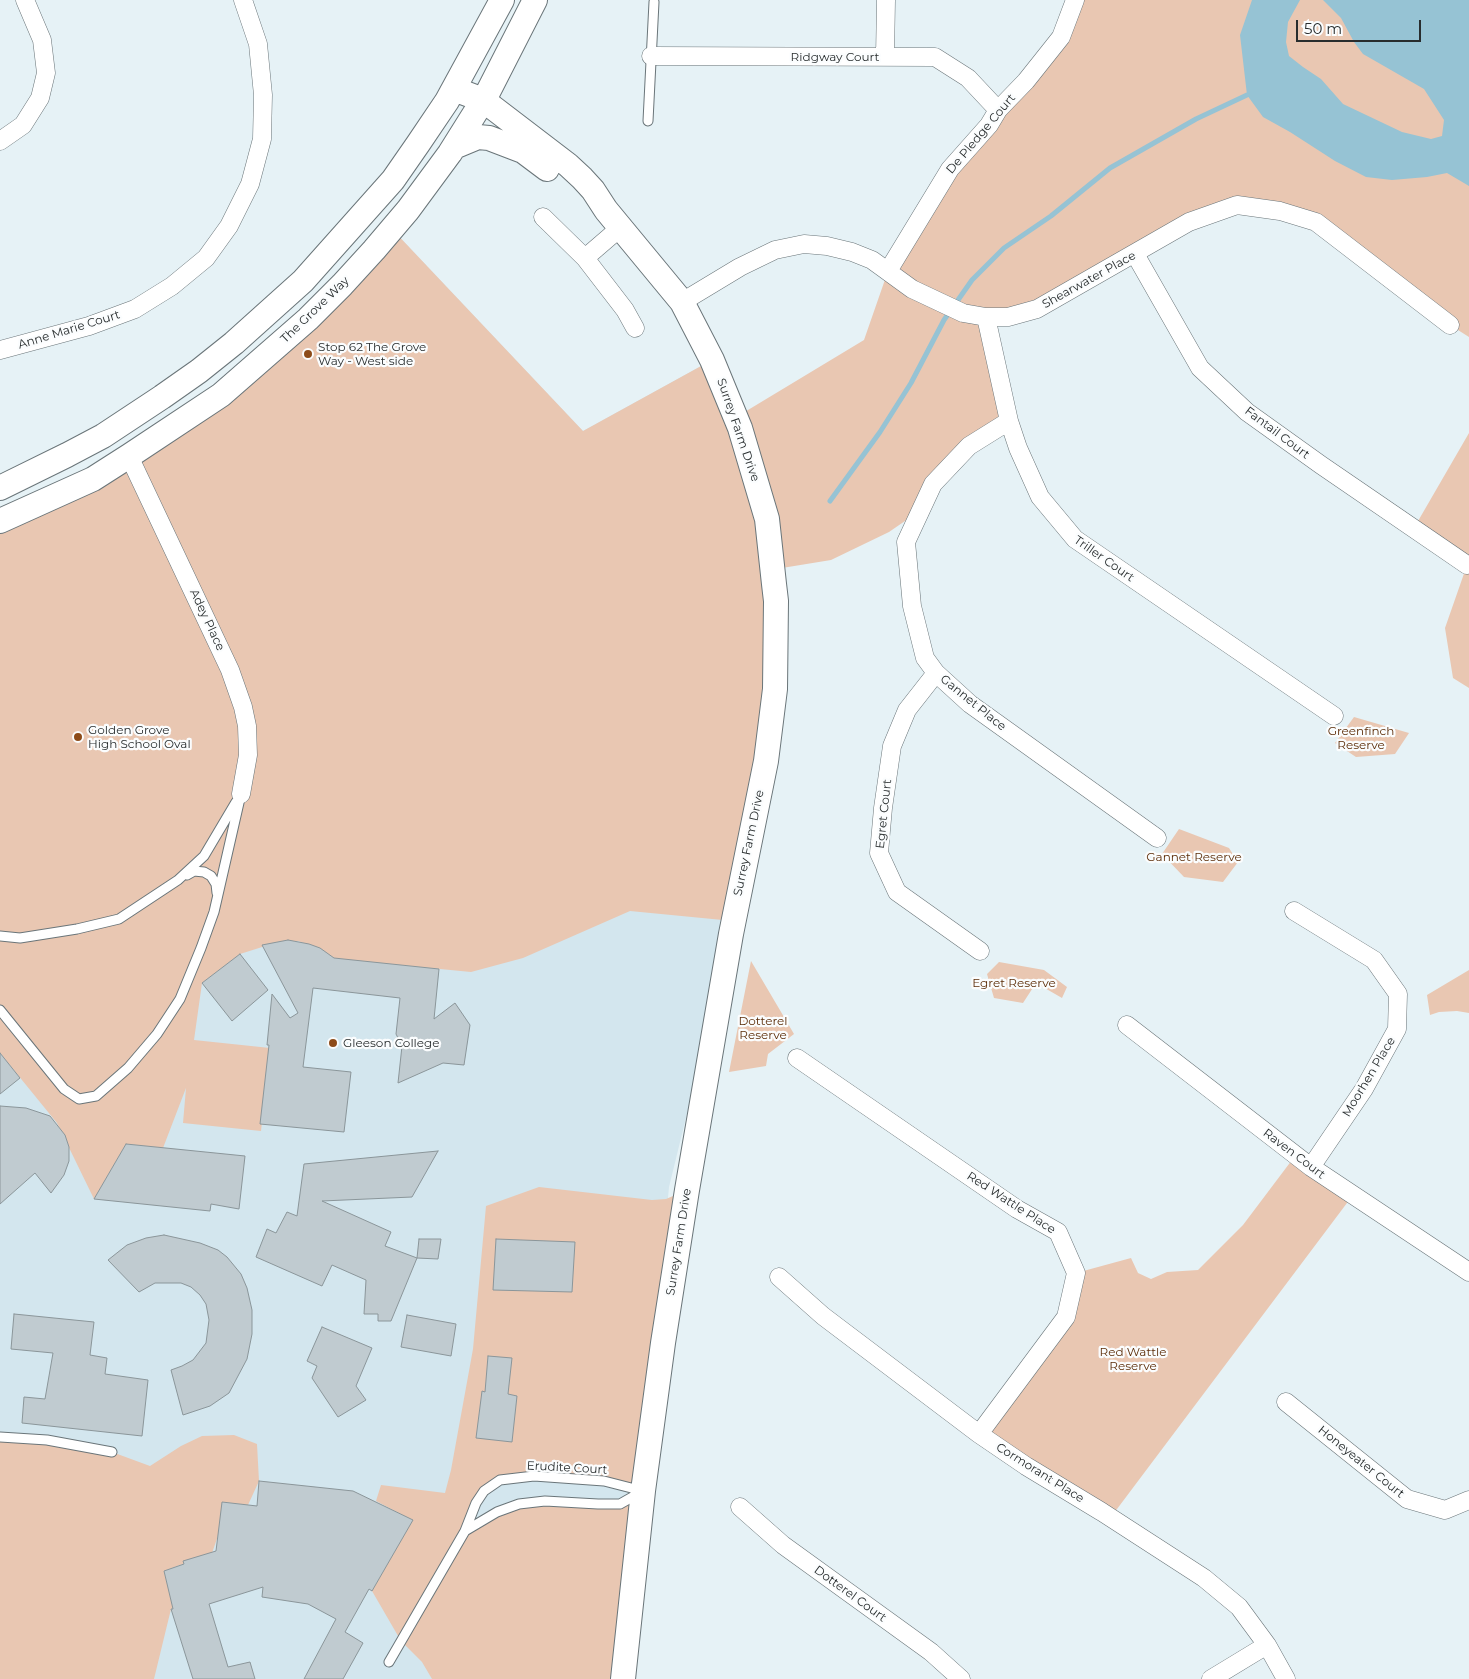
<!DOCTYPE html>
<html>
<head>
<meta charset="utf-8">
<style>
	body { margin:0 }
	#map { position:relative; width:1469px; height:1679px; overflow:hidden; background:#e6f2f6; font-family:Montserrat,sans-serif }
	canvas { display:block }
	.scale { position:absolute; left:1296px; top:20px; width:125px; height:22px; box-sizing:border-box; border:2px solid #282d2e; border-top:0; padding-left:6px; font-size:15px; line-height:18px; white-space:nowrap; color:#282d2e; -webkit-text-stroke:4px #fbfdfe; paint-order:stroke }
</style>
</head>
<body>
<div id="map">
<canvas width="1469" height="1679"></canvas>
<div class="scale">50 m</div>
</div>
<script>
const ctx = document.querySelector('canvas').getContext('2d');
ctx.lineJoin = 'round';
function paint(path, color) {
  ctx.fillStyle = color;
  ctx.fill(path, 'evenodd');
}
function poly(rows) {
  const path = new Path2D();
  for (const r of rows) {
    path.moveTo(r[0], r[1]);
    for (let i = 2; i < r.length; i += 2) path.lineTo(r[i], r[i + 1]);
  }
  return path;
}
function trace(path, color, width, dash) {
  ctx.strokeStyle = color;
  ctx.lineWidth = width;
  ctx.lineCap = dash ? 'butt' : 'round';
  ctx.setLineDash(dash || []);
  ctx.stroke(path);
}
function write(font, color, halo, rows, align = 'center') {
  ctx.font = font + ' Montserrat,sans-serif';
  ctx.lineWidth = 4.5;
  ctx.setLineDash([]);
  ctx.textBaseline = 'middle';
  ctx.strokeStyle = halo;
  ctx.fillStyle = color;
  for (const [text, x, y, turn = 0] of rows) {
    ctx.save();
    ctx.translate(x, y);
    ctx.rotate((+turn || 0) * Math.PI / 180);
    ctx.textAlign = isNaN(turn) ? turn : align;
    if (halo) ctx.strokeText(text, 0, 0);
    ctx.fillText(text, 0, 0);
    ctx.restore();
  }
}
paint(poly([
	[392,229,583,431,712,360,731,934,669,1187,622,1679,0,1679,0,515,186,418]
]), '#d3e6ee');
paint(poly([
	[1075,0,1469,0,1469,337,1450,325,1316,222,1237,205,1037,309,986,317,1009,421,969,446,921,510,889,532,831,560,782,568,743,413,864,340,888,271,950,169,1026,81],
	[392,229,583,431,712,360,740,428,776,601,733,921,630,911,523,958,471,972,327,958,320,949,298,941,278,942,240,954,202,983,194,1040,270,1048,261,1131,183,1123,186,1088,163,1148,126,1144,94,1199,57,1123,0,1053,0,521,186,418],
	[1469,433,1469,688,1453,678,1445,628,1467,565,1414,528],
	[1354,717,1409,733,1395,754,1356,757,1335,743],
	[1179,829,1229,848,1238,862,1223,882,1184,877,1162,854],
	[751,961,794,1034,768,1054,766,1066,729,1072],
	[999,962,1044,970,1067,987,1062,998,1036,983,1023,1003,994,998,987,974],
	[1469,970,1469,1013,1457,1011,1439,1012,1430,1015,1427,995],
	[1295,1156,1353,1195,1111,1517,979,1434,1066,1317,1076,1273,1131,1258,1138,1273,1151,1279,1167,1272,1198,1270,1243,1225],
	[539,1187,652,1200,666,1199,687,1190,623,1679,432,1679,422,1662,401,1641,372,1591,412,1520,376,1501,381,1485,445,1493,451,1470,473,1349,486,1206],
	[500,1480,604,1481,642,1491,620,1504,519,1504,465,1530,484,1491],
	[234,1435,257,1444,259,1481,248,1505,223,1502,219,1533,212,1553,164,1571,169,1591,185,1605,171,1609,154,1679,0,1679,0,1437,112,1452,150,1466,181,1446,202,1436]
]), '#e9c7b2');
paint(poly([
	[1252,0,1300,0,1288,22,1286,42,1289,56,1303,67,1321,79,1343,104,1402,132,1431,139,1442,136,1444,120,1424,89,1363,54,1354,42,1341,18,1323,0,1469,0,1469,186,1447,173,1427,177,1392,180,1366,177,1335,161,1290,132,1263,117,1247,95,1240,35]
]), '#96c3d4');
trace(poly([
	[830,501,880,432,911,383,944,320,972,280,1004,248,1051,216,1110,168,1196,119,1247,95]
]), '#96c3d4', 5);
const building = poly([
	[288,940,309,944,320,948,334,958,439,969,434,1019,455,1003,470,1025,464,1065,443,1063,398,1083,402,1046,396,1034,400,998,313,988,303,1067,351,1072,344,1132,260,1124,269,1045,267,1045,272,994,290,1018,298,1013,262,945,288,940],
	[240,954,268,990,232,1021,202,983,240,954],
	[0,1053,20,1078,0,1094,0,1053],
	[0,1106,26,1108,50,1116,65,1135,69,1147,69,1161,64,1175,51,1193,35,1173,0,1204,0,1106],
	[126,1144,245,1156,239,1209,211,1204,210,1211,94,1199,126,1144],
	[438,1151,412,1197,322,1201,391,1232,385,1246,417,1258,391,1321,378,1321,378,1314,364,1314,366,1280,332,1265,322,1286,256,1257,267,1229,276,1233,287,1212,297,1216,304,1164,438,1151],
	[164,1235,200,1243,218,1250,227,1257,241,1274,247,1288,252,1310,252,1334,247,1359,229,1393,210,1406,183,1415,171,1370,182,1366,193,1360,206,1343,209,1320,206,1304,200,1295,191,1287,181,1283,155,1283,139,1292,108,1260,127,1245,146,1238,164,1235],
	[419,1239,441,1239,438,1259,417,1258,419,1239],
	[496,1239,575,1242,572,1292,493,1290,496,1239],
	[14,1314,94,1322,90,1355,107,1358,105,1374,148,1380,142,1436,22,1423,24,1397,45,1399,53,1353,11,1349,14,1314],
	[407,1315,456,1324,451,1356,401,1347,407,1315],
	[322,1327,372,1348,356,1386,366,1400,338,1417,312,1378,317,1366,307,1361,322,1327],
	[488,1356,512,1358,508,1394,517,1396,512,1442,476,1438,482,1391,485,1392,488,1356],
	[259,1481,353,1491,413,1520,372,1591,369,1589,345,1632,363,1643,343,1679,304,1679,336,1619,308,1604,262,1597,263,1587,209,1604,228,1667,250,1662,255,1679,193,1679,171,1609,173,1609,164,1571,184,1564,183,1561,216,1551,222,1502,257,1506,259,1481]
]);
paint(building, '#c0cbd0');
trace(building, '#8b969a', 1);
const lane = poly([
	[648,121,654,2],
	[187,875,194,871,204,872,211,876,216,884,217,893],
	[0,936,20,938,77,929,119,919,178,880,204,856,236,802],
	[0,1010,64,1089,79,1099,96,1096,128,1068,157,1034,180,999,201,948,214,912,241,794],
	[0,1437,47,1440,112,1452],
	[534,1476,604,1481,643,1491,620,1504,598,1504,545,1501,519,1504,497,1512,465,1531,476,1503,484,1491,500,1480,534,1476],
	[389,1662,465,1531]
]);
const street = poly([
	[651,56,935,57,968,78,998,110],
	[885,57,886,0],
	[0,141,23,125,40,98,46,73,42,40,25,0],
	[543,217,585,258,625,310,635,328],
	[1135,254,1200,368,1247,412,1321,465,1467,565],
	[585,258,621,227],
	[888,271,950,169,989,125,998,110,1026,81,1061,37,1075,0],
	[682,302,740,267,775,250,804,244,827,246,852,252,872,260,912,289,963,313,986,317,1008,317,1037,309,1189,222,1237,205,1280,211,1316,222,1450,325],
	[986,317,1009,421,1018,448,1040,497,1075,539,1334,716],
	[0,350,89,326,135,309,172,286,206,258,229,226,250,184,262,139,263,95,258,44,243,0],
	[1009,421,969,446,933,484,906,542,912,606,925,658,936,673,970,704,1157,838],
	[129,456,230,670,243,707,247,726,248,755,241,794],
	[936,673,907,710,892,746,883,808,879,853,897,892,980,951],
	[1294,911,1374,960,1398,994,1397,1029,1364,1089,1311,1167],
	[1127,1025,1311,1167,1469,1272],
	[797,1058,1017,1209,1058,1232,1076,1273,1066,1317,979,1434],
	[779,1277,823,1316,979,1434,1026,1466,1102,1512,1204,1578,1239,1607,1267,1645,1286,1679],
	[1286,1402,1407,1499,1445,1510,1469,1500],
	[740,1507,783,1545,931,1652,961,1679],
	[1211,1679,1267,1645]
]);
const secondary = poly([
	[454,89,483,100,568,165,582,178,593,190,606,210,682,302,712,360,740,428,767,519,774,584,776,601,775,689,766,761,731,934,687,1190,663,1343,643,1491,623,1679],
	[454,147,478,137,489,138,523,151,547,169],
	[0,488,67,455,103,436,162,397,199,371,234,343,303,281,393,180,418,144,447,101,502,0],
	[0,521,93,479,129,456,221,395,308,319,342,285,374,250,408,210,450,153,487,94,535,0]
]);
trace(lane, '#6a7579', 11);
trace(street, '#6a7579', 19);
trace(secondary, '#6a7579', 26);
trace(lane, '#fff', 9);
trace(street, '#fff', 18);
trace(secondary, '#fff', 24);
for (const [x, y, r, color] of [
	[308,354,5,"#8d4b19"],
	[78,737,5,"#8d4b19"],
	[333,1043,5,"#8d4b19"]
]) {
  const dot = new Path2D();
  dot.arc(x, y, r, 0, 2 * Math.PI);
  ctx.fillStyle = color;
  ctx.fill(dot);
  trace(dot, '#fbfdfe', 2);
}
write('12px', '#282d2e', '#fbfdfe', [
	["Ridgway Court",835,57],
	["De Pledge Court",981,134,-50],
	["Shearwater Place",1089,280,-29],
	["The Grove Way",315,310,-44],
	["Anne Marie Court",69,330,-17],
	["Surrey Farm Drive",738,430,71],
	["Fantail Court",1277,433,37],
	["Triller Court",1104,559,35],
	["Adey Place",207,620,65],
	["Gannet Place",973,703,39],
	["Egret Court",884,814,-84],
	["Surrey Farm Drive",749,843,-78],
	["Moorhen Place",1369,1077,-59],
	["Raven Court",1294,1154,37],
	["Red Wattle Place",1011,1203,33],
	["Surrey Farm Drive",679,1242,-81],
	["Honeyeater Court",1361,1462,39],
	["Erudite Court",567,1468,3],
	["Cormorant Place",1040,1473,32],
	["Dotterel Court",850,1594,36]
]);
write('12px', '#282d2e', '#fbfdfe', [
	["Stop 62 The Grove",318,347],
	["Way - West side",318,361],
	["Golden Grove",88,730],
	["High School Oval",88,744],
	["Gleeson College",343,1043]
], 'left');
write('12px', '#5c2d08', '#fbfdfe', [
	["Greenfinch",1361,731],
	["Reserve",1361,745],
	["Gannet Reserve",1194,857],
	["Egret Reserve",1014,983],
	["Dotterel",763,1021],
	["Reserve",763,1035],
	["Red Wattle",1133,1352],
	["Reserve",1133,1366]
]);
</script>
</body>
</html>
